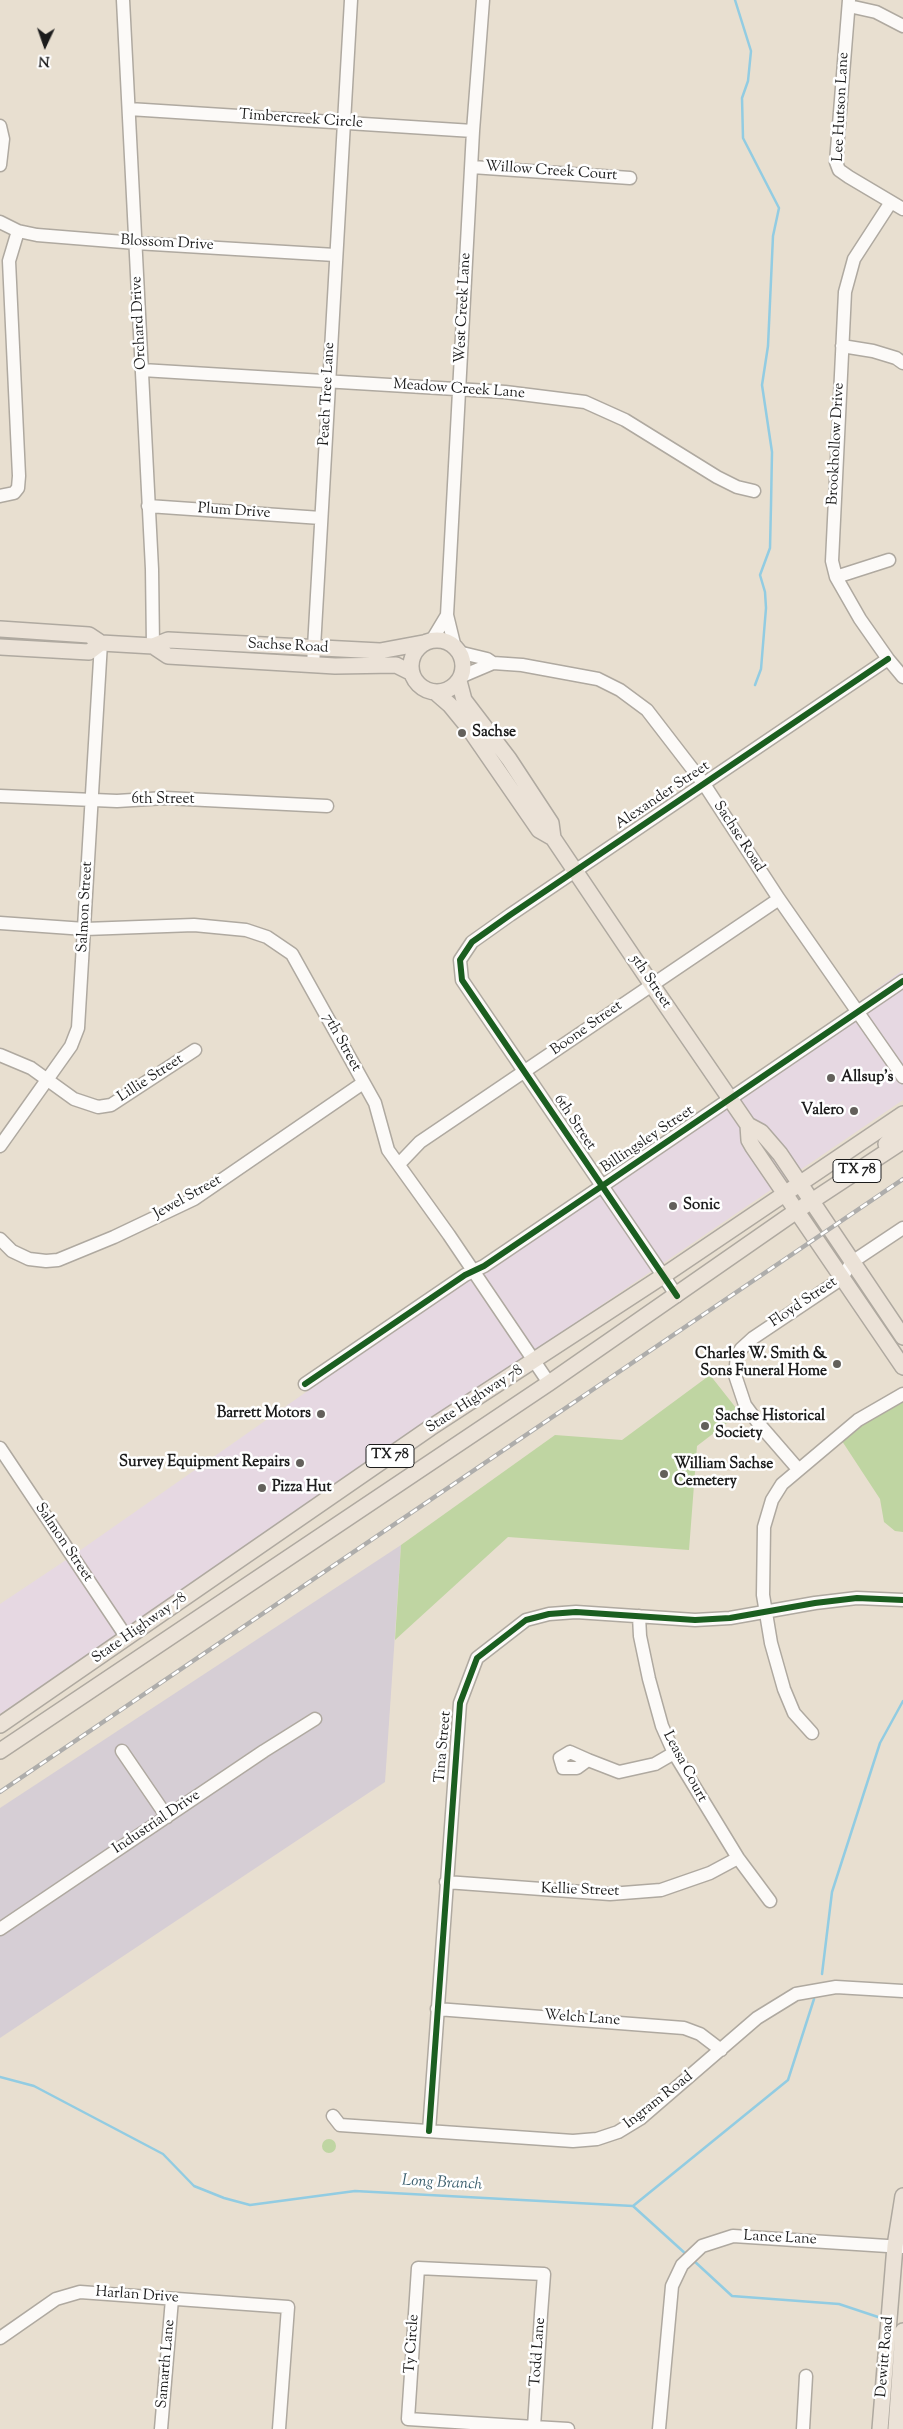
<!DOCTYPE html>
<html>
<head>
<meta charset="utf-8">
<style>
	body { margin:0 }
	#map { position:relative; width:903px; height:2429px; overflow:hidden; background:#e8dfd0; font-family:"Sorts Mill Goudy",serif }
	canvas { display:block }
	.north { position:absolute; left:20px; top:20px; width:50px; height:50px; -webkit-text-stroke:4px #fff; paint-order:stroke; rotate:183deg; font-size:14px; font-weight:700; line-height:20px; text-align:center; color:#1c1c1c }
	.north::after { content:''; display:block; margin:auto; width:18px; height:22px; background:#1c1c1c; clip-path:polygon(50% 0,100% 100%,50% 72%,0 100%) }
</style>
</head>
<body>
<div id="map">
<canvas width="903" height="2429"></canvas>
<div class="north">N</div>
</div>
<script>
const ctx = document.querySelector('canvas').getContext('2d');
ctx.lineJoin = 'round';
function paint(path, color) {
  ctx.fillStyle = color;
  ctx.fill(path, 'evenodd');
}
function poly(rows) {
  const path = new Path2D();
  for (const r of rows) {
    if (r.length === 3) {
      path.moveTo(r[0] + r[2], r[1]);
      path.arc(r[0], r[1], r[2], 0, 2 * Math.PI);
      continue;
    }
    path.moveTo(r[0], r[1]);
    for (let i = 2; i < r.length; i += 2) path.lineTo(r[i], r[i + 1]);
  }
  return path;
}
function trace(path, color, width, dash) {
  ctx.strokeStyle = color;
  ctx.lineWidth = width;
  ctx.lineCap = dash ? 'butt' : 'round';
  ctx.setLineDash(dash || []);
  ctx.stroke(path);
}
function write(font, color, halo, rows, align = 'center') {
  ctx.font = font + ' "Sorts Mill Goudy",serif';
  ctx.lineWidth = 5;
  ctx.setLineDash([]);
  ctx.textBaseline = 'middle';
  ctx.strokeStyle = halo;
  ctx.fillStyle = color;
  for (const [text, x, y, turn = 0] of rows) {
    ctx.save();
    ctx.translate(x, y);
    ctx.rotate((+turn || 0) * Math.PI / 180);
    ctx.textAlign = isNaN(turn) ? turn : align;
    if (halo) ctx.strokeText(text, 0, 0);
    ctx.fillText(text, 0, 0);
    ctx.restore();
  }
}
paint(poly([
	[903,970,903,1100,0,1714,0,1604,72,1556,726,1098]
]), '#e6d8e2');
paint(poly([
	[401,1545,385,1782,0,2038,0,1808]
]), '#d6ced5');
paint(poly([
	[710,1375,740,1413,697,1446,689,1550,508,1537,395,1640,401,1545,555,1435,622,1440],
	[903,1400,903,1532,895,1531,884,1522,880,1499,842,1441,859,1424],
	[329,2146,7]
]), '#bfd5a2');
trace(poly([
	[735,0,751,51,748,81,742,98,743,138,779,208,773,236,768,346,762,385,772,452,771,505,770,548,760,575,765,592,766,608,761,669,755,685],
	[822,1974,832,1892,880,1743,903,1701],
	[0,2077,34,2086,163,2154,194,2186,224,2198,250,2205,355,2191,633,2206,788,2080,814,1999],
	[633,2206,687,2255],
	[693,2260,732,2296,839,2304,878,2317]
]), '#92cce2', 2.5);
const minor = poly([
	[123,0,152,569,153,646],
	[849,0,836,162,839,170,849,177,903,209],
	[849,6,876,12,903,26],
	[129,109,473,131],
	[0,126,3,139,0,165],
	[472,167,630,178],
	[891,202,854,259,845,292,832,561,836,577,860,619,888,659,903,677],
	[0,222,18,231,37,235,136,243,335,255],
	[842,346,873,351,896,358,903,363],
	[142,370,505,392,585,402,625,420,717,477,737,487,754,491],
	[0,496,14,493,18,488,19,476,9,261,18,231],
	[148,506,321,518],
	[836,577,889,560],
	[432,640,447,615],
	[455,648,447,615,473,131,483,0],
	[458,652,487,659,493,663,522,665,598,679,620,690,647,710,704,784,779,899,903,1077],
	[313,665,351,0],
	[460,677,493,663],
	[0,796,117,801,165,798,327,806],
	[0,923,85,929,194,925,246,930,267,937,292,954,375,1103,388,1150,449,1235,549,1383],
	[0,1055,31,1068,74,1099,98,1107,111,1105,195,1050],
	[0,1146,71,1046,78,1028,101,643],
	[399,1164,420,1142,779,899],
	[0,1239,12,1251,29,1259,46,1261,58,1260,114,1237,194,1199,363,1083],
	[677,1296,462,980,460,960,472,942,510,915,888,659],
	[305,1384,465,1275,484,1266,602,1186,903,981],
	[0,1448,127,1638],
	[798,1469,759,1424,745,1405,735,1375,737,1356,741,1349,753,1338,841,1279,852,1262,903,1228],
	[639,1616,640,1636,649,1679,662,1726,674,1753,738,1858,770,1901],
	[812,1733,794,1713,784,1689,771,1643,763,1595,764,1527,772,1500,782,1484,858,1420,903,1394],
	[122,1751,167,1817],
	[570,1752,588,1760,577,1768,563,1768,560,1758,570,1752],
	[588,1760,619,1772,655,1764,674,1753],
	[446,1882,610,1894,661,1890,710,1873,738,1858],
	[0,1929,264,1751,315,1719],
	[437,2009,684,2028,700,2034,721,2050],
	[333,2116,340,2125,573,2141,597,2139,618,2132,641,2118,757,2018,796,1994,836,1987,903,1991],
	[429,2131,460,1703,477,1658,526,1620,549,1614,576,1612,695,1620,730,1618,815,1603,857,1598,903,1600],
	[0,2338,56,2299,80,2292,288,2307,279,2429],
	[161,2429,172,2299],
	[534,2429,534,2427,541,2314,544,2274,418,2268,408,2419,534,2427,568,2429],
	[659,2429,672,2286,682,2265,702,2246,733,2236,903,2247],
	[803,2429,806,2376]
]);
const major = poly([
	[0,629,89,635,101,643,153,646,168,640,380,651,423,643],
	[437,666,26],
	[153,646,168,656,335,666,396,665,412,673],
	[0,647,89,652,101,643],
	[459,681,464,700,509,759,551,823,553,838,652,985,748,1125,761,1132,780,1154,903,1337],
	[435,692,450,705,468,727,539,830,553,838],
	[748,1125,749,1140,753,1147,903,1367],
	[886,1144,903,1128],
	[0,1725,430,1428,663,1276,903,1114],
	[0,1751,549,1383,795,1212,903,1141],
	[880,2429,895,2246,903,2196],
	[896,2429,903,2331]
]);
trace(minor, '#afa9a0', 15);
trace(major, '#afa9a0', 18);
trace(minor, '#fcfaf8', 12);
trace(major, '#ebe2d7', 15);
const rail = poly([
	[0,1792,903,1179]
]);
trace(rail, '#aeadab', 4.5);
trace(rail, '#fff', 2.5, [8]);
trace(poly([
	[677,1296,462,980,460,960,472,942,510,915,888,659],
	[305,1384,465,1275,484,1266,602,1186,903,981],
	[429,2131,460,1703,477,1658,526,1620,549,1614,576,1612,695,1620,730,1618,815,1603,857,1598,903,1600]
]), '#1b5e20', 6);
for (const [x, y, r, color] of [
	[462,733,5,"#63605b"],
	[831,1078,5,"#63605b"],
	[854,1111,5,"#63605b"],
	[673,1206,5,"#63605b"],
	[837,1364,5,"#63605b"],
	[321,1414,5,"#63605b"],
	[705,1426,5,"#63605b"],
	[300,1463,5,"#63605b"],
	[664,1474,5,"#63605b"],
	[262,1488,5,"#63605b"]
]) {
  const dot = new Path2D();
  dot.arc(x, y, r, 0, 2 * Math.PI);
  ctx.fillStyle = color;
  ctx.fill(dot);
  trace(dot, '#fff', 2);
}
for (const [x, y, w] of [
	[857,1171,48],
	[390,1456,48]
]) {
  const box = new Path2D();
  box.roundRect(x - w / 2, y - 11.5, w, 23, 4);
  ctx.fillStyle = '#fff';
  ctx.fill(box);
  trace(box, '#1c1c1c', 1);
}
write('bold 14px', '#1c1c1c', null, [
	["TX 78",857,1171],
	["TX 78",390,1456]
]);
write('15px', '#1c1c1c', '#fff', [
	["Lee Hutson Lane",842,107,-87],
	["Timbercreek Circle",301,120,4],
	["Willow Creek Court",551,172,4],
	["Blossom Drive",167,244,3],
	["West Creek Lane",464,308,-87],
	["Orchard Drive",140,323,-93],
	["Meadow Creek Lane",459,390,4],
	["Peach Tree Lane",328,394,-87],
	["Brookhollow Drive",837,444,-87],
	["Plum Drive",234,512,4],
	["Sachse Road",288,647,3],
	["Alexander Street",663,796,-34],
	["6th Street",163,800],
	["Sachse Road",738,837,57],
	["Salmon Street",86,907,-87],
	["5th Street",650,982,56],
	["Boone Street",587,1029,-35],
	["7th Street",341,1043,61],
	["Lillie Street",151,1079,-33],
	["6th Street",574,1123,56],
	["Billingsley Street",648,1140,-34],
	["Jewel Street",188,1198,-29],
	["Floyd Street",804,1303,-34],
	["State Highway 78",475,1400,-33],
	["Salmon Street",63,1543,56],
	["State Highway 78",140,1629,-35],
	["Tina Street",444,1747,-85],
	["Leasa Court",684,1767,62],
	["Industrial Drive",157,1823,-34],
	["Kellie Street",580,1891,2],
	["Welch Lane",582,2019,4],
	["Ingram Road",659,2101,-38],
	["Lance Lane",780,2239,3],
	["Harlan Drive",137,2296,4],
	["Ty Circle",413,2344,-86],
	["Todd Lane",539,2352,-86],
	["Dewitt Road",886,2357,-85],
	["Samarth Lane",167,2364,-85]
]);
write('bold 15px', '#1c1c1c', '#fff', [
	["Sachse",472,733],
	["Allsup's",841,1078],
	["Valero",844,1111,"right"],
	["Sonic",683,1206],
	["Charles W. Smith &",827,1355,"right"],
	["Sons Funeral Home",827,1372,"right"],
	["Barrett Motors",311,1414,"right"],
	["Sachse Historical",715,1417],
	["Society",715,1434],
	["Survey Equipment Repairs",290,1463,"right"],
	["William Sachse",674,1465],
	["Cemetery",674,1482],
	["Pizza Hut",272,1488]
], 'left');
write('italic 16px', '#3c5f6e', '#fff', [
	["Long Branch",442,2184,3]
]);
</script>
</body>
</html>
